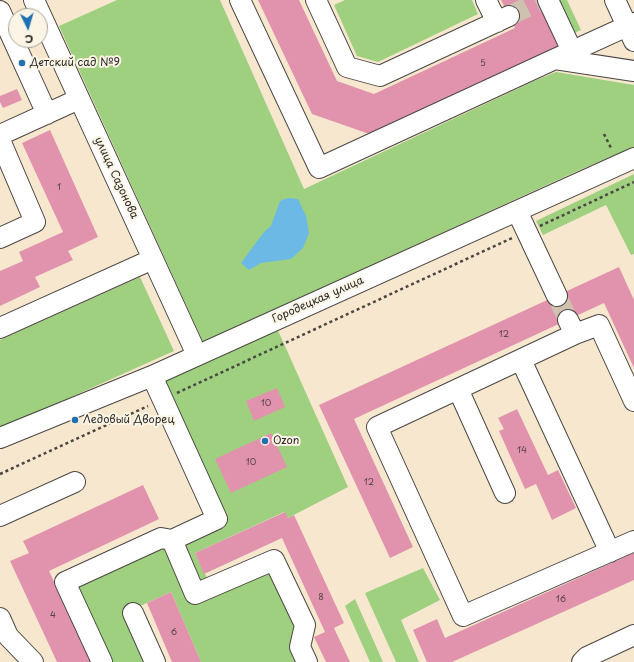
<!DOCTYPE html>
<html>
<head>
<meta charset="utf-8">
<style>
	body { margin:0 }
	#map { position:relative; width:634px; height:662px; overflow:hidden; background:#f7e7ce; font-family:"Playpen Sans",sans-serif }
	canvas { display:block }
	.north { position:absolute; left:8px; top:8px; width:40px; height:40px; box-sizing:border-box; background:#fcf5e5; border:1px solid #a8a49b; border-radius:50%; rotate:175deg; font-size:11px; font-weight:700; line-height:16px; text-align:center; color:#2b2b2b }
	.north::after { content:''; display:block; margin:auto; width:14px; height:18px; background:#1f6fb2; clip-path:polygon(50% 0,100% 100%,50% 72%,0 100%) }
</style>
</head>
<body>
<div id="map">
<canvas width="634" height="662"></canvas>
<div class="north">С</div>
</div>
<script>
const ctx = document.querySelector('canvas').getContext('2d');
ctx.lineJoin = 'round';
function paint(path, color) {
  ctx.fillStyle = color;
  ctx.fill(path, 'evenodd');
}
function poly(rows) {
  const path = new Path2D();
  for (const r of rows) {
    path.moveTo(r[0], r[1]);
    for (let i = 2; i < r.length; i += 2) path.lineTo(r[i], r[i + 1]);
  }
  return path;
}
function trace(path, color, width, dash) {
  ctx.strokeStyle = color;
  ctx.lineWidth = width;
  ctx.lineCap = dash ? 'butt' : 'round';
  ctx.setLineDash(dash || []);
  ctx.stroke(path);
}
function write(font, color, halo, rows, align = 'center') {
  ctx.font = font + ' "Playpen Sans",sans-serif';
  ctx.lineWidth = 4;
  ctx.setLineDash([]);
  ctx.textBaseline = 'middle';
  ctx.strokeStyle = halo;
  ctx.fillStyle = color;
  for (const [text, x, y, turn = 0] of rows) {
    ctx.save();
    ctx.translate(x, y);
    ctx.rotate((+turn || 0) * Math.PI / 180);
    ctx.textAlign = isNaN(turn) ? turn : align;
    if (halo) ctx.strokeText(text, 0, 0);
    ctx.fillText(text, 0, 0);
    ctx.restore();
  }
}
paint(poly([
	[117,0,220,0,304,189,534,81,556,72,634,85,634,147,575,172,203,342,59,26],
	[345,0,472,0,478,14,378,62,357,56,334,5],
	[556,0,567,0,581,30,572,34],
	[634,174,634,254,631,255,606,205,543,235,536,221],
	[140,277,174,351,0,429,0,340],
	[276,326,348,487,288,518,284,512,195,553,210,584,197,589,177,541,221,520,158,379],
	[169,544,194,598,272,564,301,625,303,662,201,662,171,592,129,611,151,662,107,662,70,584],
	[423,568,440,600,401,620,419,662,396,662,365,593],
	[355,599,383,662,370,662,345,606]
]), '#9ed080');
paint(poly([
	[288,198,298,199,306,216,309,233,303,248,291,259,261,263,249,270,241,263,264,232,271,226,280,201]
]), '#6cb9e6');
paint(poly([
	[258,0,299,0,337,81,374,94,515,28,501,0,541,0,564,47,375,136,312,114],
	[17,89,22,100,3,108,0,102,0,96],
	[50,130,98,237,68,251,73,260,35,277,40,287,0,306,0,271,23,261,19,252,63,232,22,143],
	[619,267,634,300,634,368,604,303,354,419,413,547,390,558,319,405],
	[277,388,285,407,254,421,246,401],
	[517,409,548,475,558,470,576,508,552,520,536,484,525,489,499,431,504,429,498,418],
	[271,433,287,467,231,493,215,459],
	[143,485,159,519,49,571,92,662,57,662,10,561,29,553,23,541],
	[285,512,288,518,294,515,344,623,334,628,350,662,326,662,314,637,325,632,282,538,204,574,195,553],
	[634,553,634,580,452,662,427,662,413,630,437,619,445,638],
	[171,592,201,662,172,662,147,603]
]), '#e193ae');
trace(poly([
	[509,16,542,0],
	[557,296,568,320]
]), '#cec1ad', 20, [20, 10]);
const minor = poly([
	[34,0,197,355],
	[240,0,319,168,555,59,634,71],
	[316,0,347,67,380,76,509,16],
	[486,0,497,22],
	[548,0,572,51],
	[615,0,634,41],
	[0,11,47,114],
	[555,59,634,23],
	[0,135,79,99],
	[0,140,35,222,0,238],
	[517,211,557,296],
	[568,320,575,334,599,325,634,401],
	[0,328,153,259],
	[575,334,377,427,463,616,634,541],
	[521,360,610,552],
	[458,389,505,493],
	[0,438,152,376,634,158],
	[0,516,75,482],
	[172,540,195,594,274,560,305,625,300,647,307,662],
	[133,613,155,662],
	[0,618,8,636,33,662],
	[102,662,65,582,161,538,172,540,217,519,152,376],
	[582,662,587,657,634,635]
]);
trace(minor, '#4a4743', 22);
trace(poly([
	[604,134,612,150],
	[540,226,634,182],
	[177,393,512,238],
	[0,474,148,406]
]), '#4a4743', 2.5, [3, 3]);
trace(minor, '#fff', 20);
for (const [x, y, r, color] of [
	[22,63,4,"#1f6fb2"],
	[75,420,4,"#1f6fb2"],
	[265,441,4,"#1f6fb2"]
]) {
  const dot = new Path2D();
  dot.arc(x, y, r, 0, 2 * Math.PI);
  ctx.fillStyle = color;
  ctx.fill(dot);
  trace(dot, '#fcf5e5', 1.5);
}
write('9px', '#58454c', null, [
	["5",483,64],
	["1",59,188],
	["12",504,335],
	["10",266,404],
	["14",522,451],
	["10",251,463],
	["12",369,483],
	["8",321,598],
	["16",561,600],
	["4",53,616],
	["6",174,633]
]);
write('11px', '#2b2b2b', '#fcf5e5', [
	["Детский сад №9",30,63],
	["Ледовый Дворец",83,420],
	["Ozon",273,441]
], 'left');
write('11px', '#2b2b2b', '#fcf5e5', [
	["улица Сазонова",116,178,65],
	["Городецкая улица",318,300,-24]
]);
</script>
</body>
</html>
